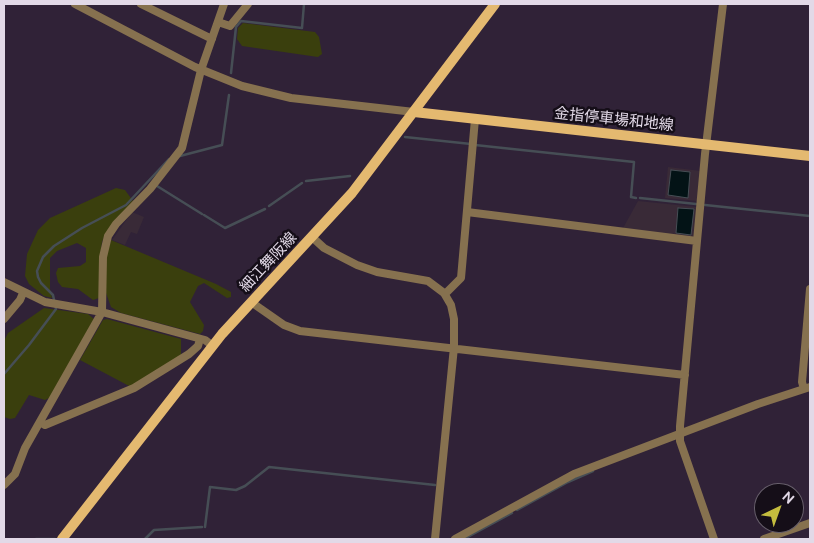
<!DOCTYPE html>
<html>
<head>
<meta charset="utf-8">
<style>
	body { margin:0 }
	#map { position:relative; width:814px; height:543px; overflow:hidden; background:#302237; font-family:Ubuntu,sans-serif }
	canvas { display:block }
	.frame { position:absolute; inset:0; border:5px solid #e2d9e7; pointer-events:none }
	.north { position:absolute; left:754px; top:483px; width:50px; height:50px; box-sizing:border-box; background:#150e18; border:1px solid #675f6b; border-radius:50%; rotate:42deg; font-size:14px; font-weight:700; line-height:20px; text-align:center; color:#e2d9e7 }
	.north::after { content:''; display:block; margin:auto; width:18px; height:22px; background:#c4bc3e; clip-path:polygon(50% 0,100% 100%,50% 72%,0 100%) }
</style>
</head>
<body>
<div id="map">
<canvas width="814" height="543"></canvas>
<div class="frame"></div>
<div class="north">N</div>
</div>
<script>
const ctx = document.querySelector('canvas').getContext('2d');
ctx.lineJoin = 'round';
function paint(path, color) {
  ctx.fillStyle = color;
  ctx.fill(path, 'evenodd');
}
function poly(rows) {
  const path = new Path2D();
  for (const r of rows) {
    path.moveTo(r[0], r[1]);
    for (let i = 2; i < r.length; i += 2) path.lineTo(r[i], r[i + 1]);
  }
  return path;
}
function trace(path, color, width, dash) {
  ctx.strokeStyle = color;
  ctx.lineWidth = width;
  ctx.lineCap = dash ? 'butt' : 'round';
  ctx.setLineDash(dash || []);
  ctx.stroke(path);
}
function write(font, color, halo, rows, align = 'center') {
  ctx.font = font + ' Ubuntu,"Noto Sans JP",sans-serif';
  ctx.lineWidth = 5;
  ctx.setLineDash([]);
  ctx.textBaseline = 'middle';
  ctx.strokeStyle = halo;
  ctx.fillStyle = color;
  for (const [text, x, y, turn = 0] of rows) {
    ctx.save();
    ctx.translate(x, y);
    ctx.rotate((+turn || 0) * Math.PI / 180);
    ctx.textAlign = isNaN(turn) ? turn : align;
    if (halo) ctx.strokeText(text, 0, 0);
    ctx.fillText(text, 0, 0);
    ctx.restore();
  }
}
paint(poly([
	[668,167,701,171,698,201,665,198],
	[638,201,697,207,695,235,692,237,622,230],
	[132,212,144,217,137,234,131,232,125,245,112,240]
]), '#392a37');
paint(poly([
	[243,23,315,32,319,37,322,54,318,57,242,46,237,39,238,28],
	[116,188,125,190,133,201,105,235,102,242,100,257,99,298,93,300,78,289,62,287,58,282,56,273,58,268,80,266,86,262,86,248,77,243,57,251,50,258,50,289,52,298,44,296,29,284,25,276,27,254,38,230,50,218],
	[111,240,216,284,231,292,231,297,227,298,204,283,198,286,190,302,204,325,203,331,200,334,121,313,111,307,106,293,106,257],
	[44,308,88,314,94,319,51,397,45,400,29,395,15,418,10,419,4,417,5,339,8,333],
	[107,319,181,339,181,356,131,387,80,360,103,320]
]), '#3a3f0d');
const water = poly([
	[671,170,690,172,688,198,668,195,671,170],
	[678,208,694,209,691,235,676,233,678,208]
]);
paint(water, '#031316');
trace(water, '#464e55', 1);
trace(poly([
	[231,73,236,27,241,21,302,28,304,4],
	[405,137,471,144],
	[475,145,634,162,631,197,636,198],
	[180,156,222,145,229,95],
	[306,181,350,176],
	[157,186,202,214],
	[640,198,696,204],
	[705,205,810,216],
	[269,206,302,183],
	[204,215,225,228,265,209],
	[4,374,29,345,56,309,53,295,41,283,38,277,37,271,43,257,54,246,82,228,126,205,169,159],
	[517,510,568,482,593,471],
	[205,527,210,487,236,490,245,486,269,467,435,485],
	[36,539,55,539],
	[145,539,154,530,202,527],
	[464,539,512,513]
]), '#464e55', 2.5);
trace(poly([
	[75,4,195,67,242,86,291,98,414,112],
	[141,4,212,39],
	[218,22,230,26,248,4],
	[467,212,697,241],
	[312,237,324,248,357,265,377,272,428,281,444,293,451,305,454,319,454,347,435,539],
	[4,282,45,302,102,312,205,340,213,346],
	[445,294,461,278,475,119],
	[251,302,284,325,300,331,685,375],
	[4,319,20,300,23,293],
	[804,389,802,382,810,289],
	[40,422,45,425,134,388,189,354,198,346,200,339],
	[4,485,15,474,25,448,102,312,103,257,108,236,116,224,150,189,182,148,201,70,224,4],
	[455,539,574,474,758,404,810,387],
	[714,539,680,441,680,426,705,154,723,4],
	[764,539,810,523]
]), '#86714f', 8);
trace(poly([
	[414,112,810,156],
	[62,539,222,334,352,193,495,4]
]), '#e4b970', 10);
write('15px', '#e2d9e7', '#150e18', [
	["金指停車場和地線",614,119,6],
	["細江舞阪線",268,262,-47]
]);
</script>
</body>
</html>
